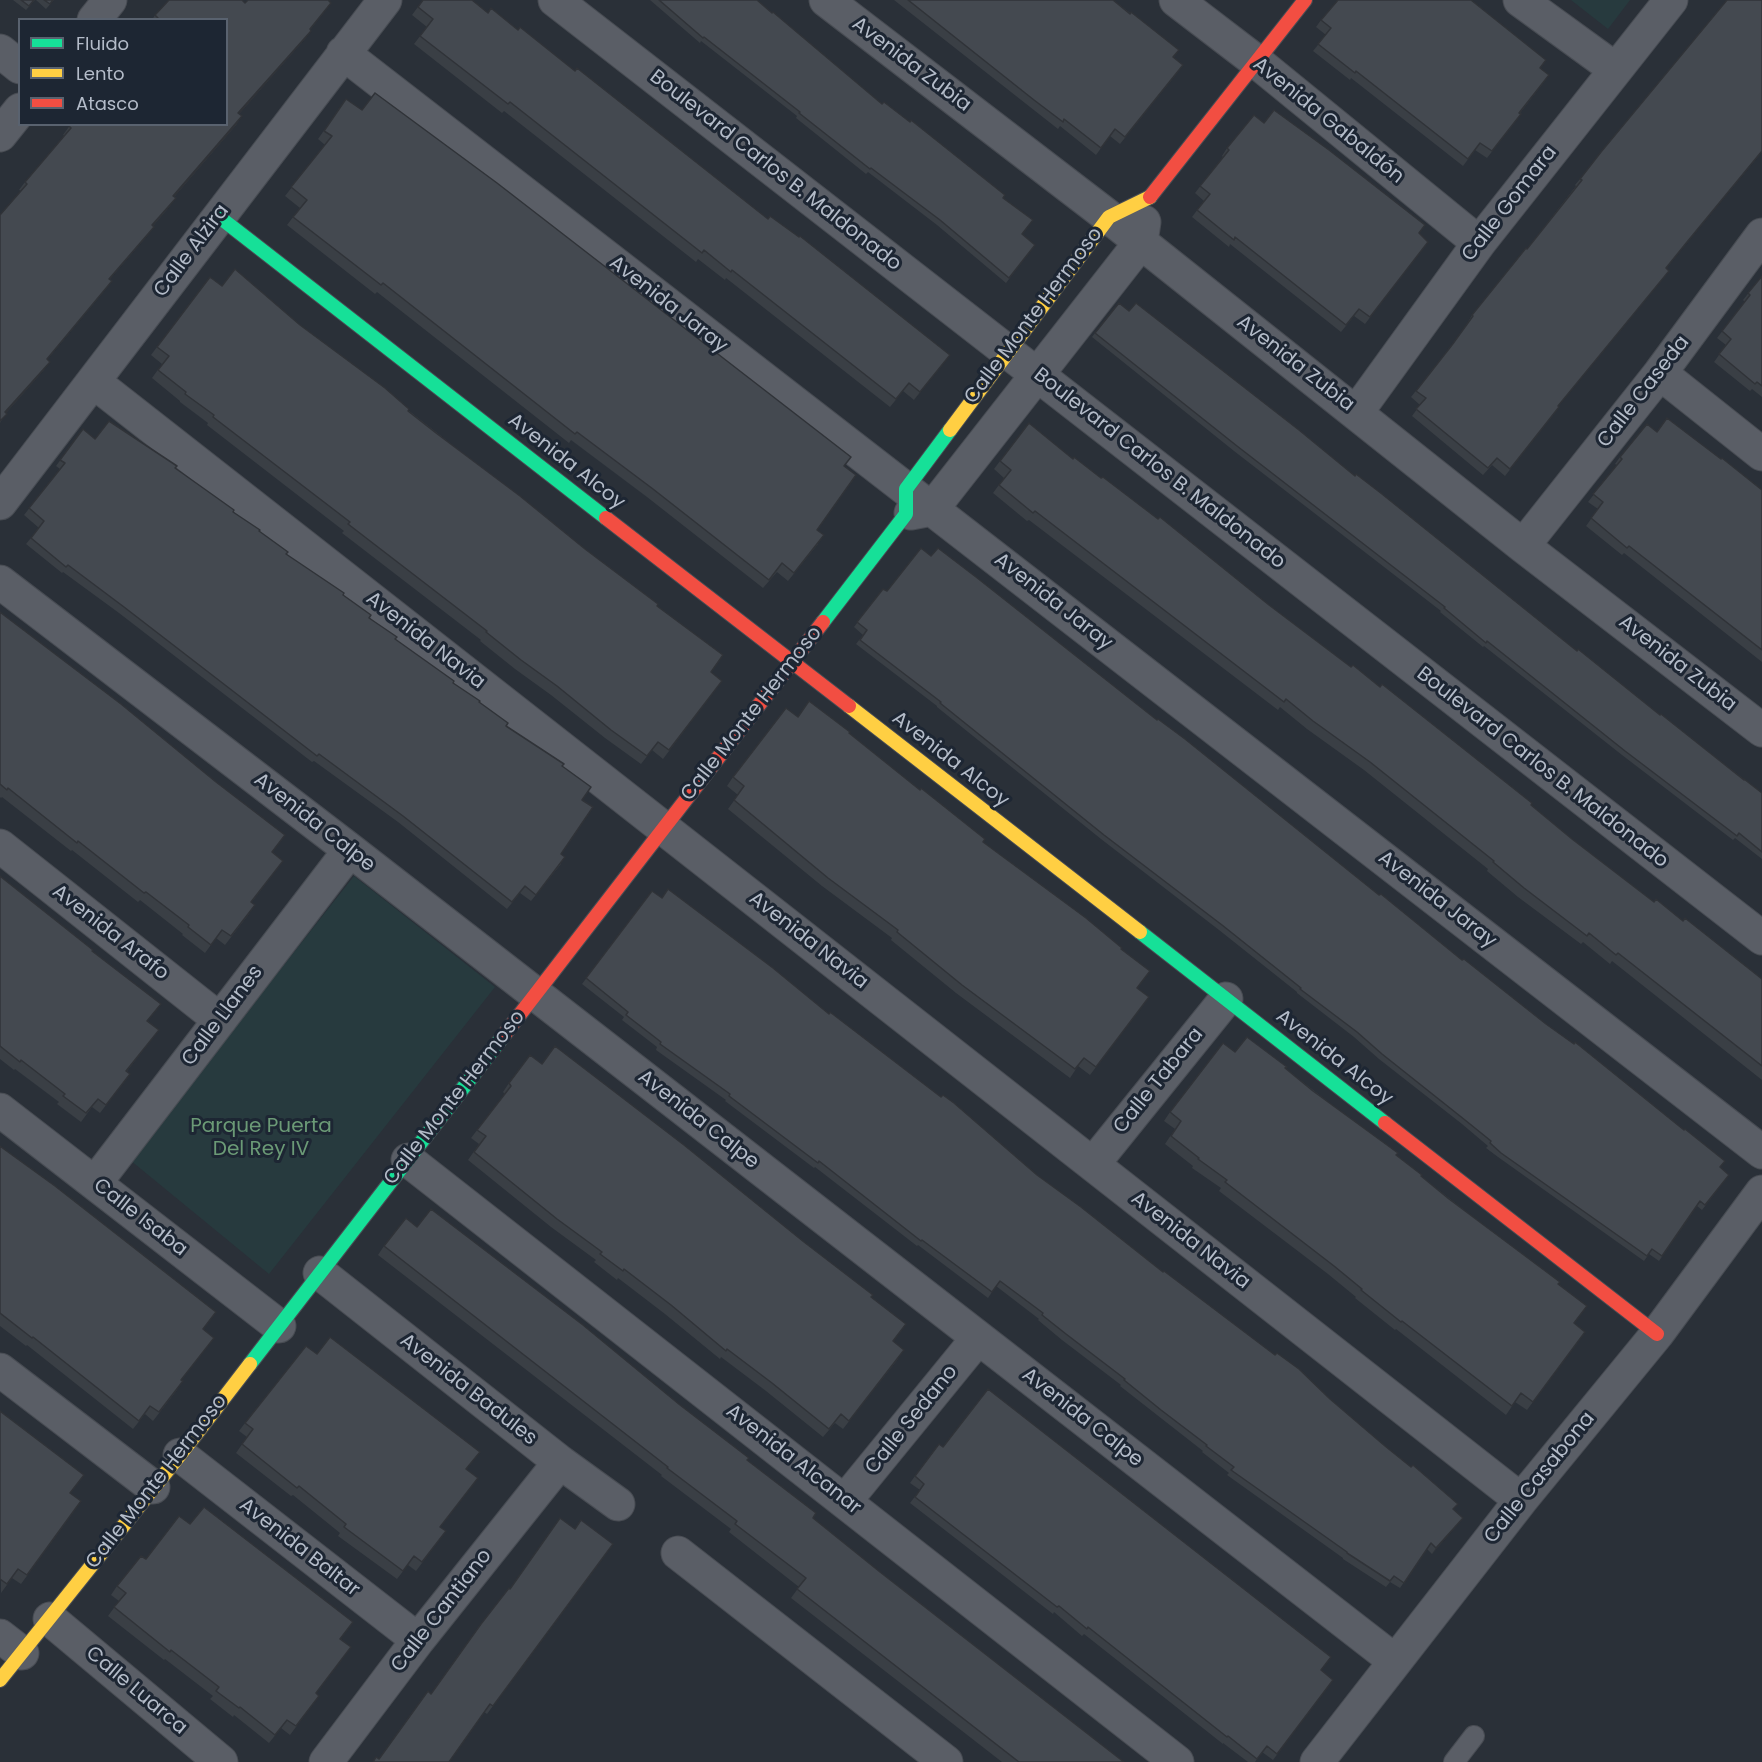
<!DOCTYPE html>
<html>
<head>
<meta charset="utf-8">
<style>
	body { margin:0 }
	#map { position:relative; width:1762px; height:1762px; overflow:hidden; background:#2a3038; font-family:Poppins,sans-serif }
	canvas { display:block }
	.legend { position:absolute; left:18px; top:18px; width:210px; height:108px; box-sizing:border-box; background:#1d2633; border:2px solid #59626f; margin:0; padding:8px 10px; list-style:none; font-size:18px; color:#b4bcc9 }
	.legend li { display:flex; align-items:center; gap:12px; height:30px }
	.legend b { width:30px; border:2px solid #59626f }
</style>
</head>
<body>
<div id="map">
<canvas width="1762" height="1762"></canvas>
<ul class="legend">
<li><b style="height:8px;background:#16e098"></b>Fluido</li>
<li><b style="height:8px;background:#ffcf43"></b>Lento</li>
<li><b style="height:8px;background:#f24e42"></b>Atasco</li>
</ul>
</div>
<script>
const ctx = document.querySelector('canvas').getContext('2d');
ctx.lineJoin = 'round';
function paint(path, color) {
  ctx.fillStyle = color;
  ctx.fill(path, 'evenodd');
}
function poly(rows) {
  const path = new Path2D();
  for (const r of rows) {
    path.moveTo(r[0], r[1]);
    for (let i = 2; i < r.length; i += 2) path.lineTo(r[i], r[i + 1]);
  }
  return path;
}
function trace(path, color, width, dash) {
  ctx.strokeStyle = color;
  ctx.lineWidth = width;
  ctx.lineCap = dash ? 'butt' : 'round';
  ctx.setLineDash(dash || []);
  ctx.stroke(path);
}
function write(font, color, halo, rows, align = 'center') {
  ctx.font = font + ' Poppins,sans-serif';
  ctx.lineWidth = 6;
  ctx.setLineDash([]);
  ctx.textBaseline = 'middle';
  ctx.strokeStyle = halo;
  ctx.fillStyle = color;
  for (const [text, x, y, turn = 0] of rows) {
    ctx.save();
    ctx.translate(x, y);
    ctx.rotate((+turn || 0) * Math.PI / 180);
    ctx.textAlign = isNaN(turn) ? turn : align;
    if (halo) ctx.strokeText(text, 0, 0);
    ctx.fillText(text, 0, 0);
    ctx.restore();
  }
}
paint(poly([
	[1571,0,1630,0,1608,29],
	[354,876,495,987,269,1274,130,1160]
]), '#273a3e');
const lane = poly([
	[1454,1762,1474,1736]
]);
const street = poly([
	[555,0,1762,938],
	[826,0,1109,217,1523,546,1762,730],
	[1176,0,1257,62,1479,243],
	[1520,0,1615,69],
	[94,20,110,0],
	[0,51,20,67],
	[343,53,1762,1152],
	[0,135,20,110],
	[1660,373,1762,454],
	[94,382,1521,1500],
	[1356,413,1479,243,1671,0],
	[0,503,385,0],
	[911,513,932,509,1141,242,1144,222],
	[1523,546,1660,373,1762,235],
	[0,582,350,850,1395,1661],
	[0,846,220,1020],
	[0,1110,279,1326],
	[408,1160,1177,1762],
	[1093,1164,1226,999],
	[95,1183,350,850],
	[320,1273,560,1462,618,1504],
	[0,1370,153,1487],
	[180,1455,418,1640],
	[845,1501,978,1338],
	[678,1553,946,1762],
	[50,1619,221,1762],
	[0,1636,22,1653],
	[326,1762,418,1640,560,1462],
	[1317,1762,1521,1500,1657,1334,1762,1192]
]);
const fast = poly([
	[218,216,606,518],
	[823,622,906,514,906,489,950,430],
	[1140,932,1385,1123],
	[250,1364,504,1035]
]);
const slow = poly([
	[950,430,1109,217,1150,197],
	[849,706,1140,932],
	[0,1680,180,1455,250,1364]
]);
const jam = poly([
	[1150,197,1305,0],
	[606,518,849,706],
	[504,1035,823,622],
	[1385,1123,1657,1334]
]);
trace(lane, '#484c53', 22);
trace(street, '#484c53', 35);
trace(fast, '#484c53', 16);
trace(slow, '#484c53', 16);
trace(jam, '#484c53', 16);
trace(lane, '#5a5e66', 20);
trace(street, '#5a5e66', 33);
trace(fast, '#16e098', 14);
trace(slow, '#ffcf43', 14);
trace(jam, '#f24e42', 14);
paint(poly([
	[13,0,35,0,26,10],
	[36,0,54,0,46,9],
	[423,0,488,13,518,30,944,363,914,400,903,391,890,407,726,278,725,280,698,259,696,262,504,111,502,113,414,44,427,27,412,15],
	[650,0,757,0,882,104,1003,198,1022,234,1035,245,1006,283,937,225,868,172,866,174,796,118,797,116,701,41,700,43],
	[894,0,1113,0,1179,50,1174,57,1178,72,1120,144,1110,136,1096,155,1060,126,1058,129,1030,107],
	[1762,0,1762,152,1682,248,1666,269,1669,271,1664,277,1558,406,1554,414,1505,476,1492,465,1483,475,1412,416,1420,405,1411,397,1469,323,1468,322,1472,315,1527,249,1576,186,1575,185,1580,179],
	[330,2,325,11,310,30,311,31,305,39,239,114,242,116,236,125,174,197,170,206,153,226,148,235,110,279,106,289,47,360,44,370,6,413,0,423,21,191,19,190,25,182,65,136,63,135,71,124,226,20,152,20,155,15,245,3],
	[1321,20,1540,68,1544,82,1520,113,1521,114,1516,121,1487,158,1475,150,1463,166,1351,78,1350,80,1313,51,1326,35,1316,27],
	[346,99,844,466,817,530,818,544,788,581,777,572,763,588,647,497,571,440,569,443,377,292,375,294,287,225,300,208,285,196,325,145,318,139],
	[1264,123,1419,234,1428,242,1365,324,1354,316,1341,332,1230,244,1229,247,1192,217,1204,201,1195,193,1223,157,1222,156,1227,148],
	[1762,276,1762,397,1752,389,1750,391,1714,362,1726,345,1717,338,1745,302,1743,300],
	[222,286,300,325,657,606,711,672,722,681,663,759,652,750,641,764,605,738,551,695,515,669,480,641,481,640,342,533,344,531,207,425,208,423,180,402,180,401,152,378,162,364,151,355,157,347],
	[1129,311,1355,476,1577,651,1762,793,1762,859,1735,838,1733,840,1622,755,1484,646,1483,647,1440,612,1441,611,1234,451,1092,337,1095,333],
	[83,429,95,439,175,468,259,531,286,554,343,595,395,639,479,702,506,726,562,766,582,800,561,854,561,864,531,901,520,893,507,909,398,822,314,761,312,762,119,613,63,572,62,573,26,544,39,528,24,515,60,469,56,466],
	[1657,432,1762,490,1762,662,1624,553,1622,555,1586,526,1598,509,1588,502,1617,465,1615,464,1620,457],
	[1073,459,1269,605,1351,667,1380,687,1531,805,1572,839,1654,902,1683,921,1762,979,1762,1080,1612,961,1610,964,1583,942,1581,944,1518,897,1487,871,1488,869,1364,770,1307,729,1280,707,1278,710,1029,520,1027,521,993,493,1004,478,994,469,1000,461],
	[931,556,1157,720,1302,834,1729,1175,1702,1210,1697,1206,1659,1261,1649,1254,1644,1261,1498,1157,1486,1148,1488,1146,1462,1124,1379,1059,1354,1037,1297,993,1297,992,1219,930,1101,839,937,707,937,706,856,644,863,635,854,627,883,589,887,591],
	[0,612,283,861,251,903,249,914,225,945,216,938,205,953,182,935,183,934,140,900,138,902,72,850,71,851,2,797,1,798,0,797],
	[798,717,849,733,983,842,1121,949,1137,988,1149,997,1090,1075,1078,1066,1070,1078,956,993,891,940,892,938,822,886,728,809,738,795,727,786,733,777],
	[0,876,92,951,148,1021,159,1030,127,1071,130,1074,100,1113,92,1107,81,1122,57,1104,59,1102,15,1069,14,1070,0,1059],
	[652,891,829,1014,1163,1272,1330,1399,1454,1510,1459,1523,1432,1554,1427,1549,1400,1588,1390,1582,1386,1587,1343,1559,1343,1558,1227,1475,1229,1473,1202,1452,1203,1451,1157,1415,1120,1386,1121,1385,1062,1340,1038,1320,1039,1319,996,1286,988,1298,918,1245,917,1246,815,1167,814,1168,725,1101,726,1100,656,1050,657,1047,622,1020,624,1017,582,984],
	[1235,1052,1285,1068,1396,1155,1421,1176,1558,1284,1574,1323,1585,1332,1527,1410,1515,1402,1506,1415,1396,1329,1395,1330,1355,1298,1356,1297,1328,1274,1219,1191,1221,1188,1192,1168,1193,1166,1165,1144,1175,1129,1164,1121,1170,1112],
	[542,1064,871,1297,893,1341,898,1359,843,1429,835,1423,823,1437,766,1391,721,1357,720,1359,665,1314,618,1278,617,1280,594,1262,596,1260,551,1227,468,1160,479,1144,471,1138,505,1094,503,1092,509,1083],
	[0,1146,203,1330,214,1338,181,1380,177,1390,153,1421,145,1414,133,1429,27,1345,26,1346,0,1326],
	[417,1227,747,1460,813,1518,880,1572,1124,1762,1002,1762,791,1598,799,1587,729,1532,731,1529,661,1476,662,1475,378,1255,384,1246],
	[0,1411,70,1493,75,1510,21,1584,12,1578,1,1593],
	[245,1423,467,1470,478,1478,440,1527,446,1531,416,1571,408,1565,397,1579,338,1536,340,1533,293,1495,291,1496,236,1453,247,1437,239,1431],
	[943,1447,1321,1670,1333,1680,1273,1760,1262,1752,1255,1762,1248,1762,1223,1743,1223,1744,1084,1634,1082,1636,1054,1612,1053,1614,910,1503,920,1490,910,1483,915,1476],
	[575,1529,613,1544,487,1714,484,1712,431,1694,510,1589],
	[146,1559,341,1639,351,1647,316,1693,319,1696,290,1735,281,1728,269,1743,234,1715,233,1717,210,1699,213,1696,165,1659,164,1660,108,1616,119,1601,111,1595,117,1586]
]), '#3a3f45');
paint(poly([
	[311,31,305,39,232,122,238,113],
	[242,116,236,125,168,204,173,196],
	[1762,151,1762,152,1661,275,1687,242],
	[176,198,170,206,146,234,152,225],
	[154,227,148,235,103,287,109,279],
	[1669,271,1664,277,1553,413,1558,406],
	[112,281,106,289,41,367,47,359],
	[950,355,944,363,914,400,920,392],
	[50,362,44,370,0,420,5,412],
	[1463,1518,1459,1523,1432,1554,1436,1548]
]), '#303338');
const building = poly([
	[21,0,34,0,29,6,21,0],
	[44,0,53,0,50,4,44,0],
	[169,0,242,0,245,3,248,0,330,0,329,1,331,3,310,29,311,31,238,113,242,116,173,196,176,198,152,225,154,227,109,279,112,281,47,359,50,362,5,412,7,414,0,421,0,215,27,184,25,182,71,128,69,126,71,124,226,124,226,20,157,20,158,18,155,15,169,0],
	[423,0,472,0,488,13,491,8,518,30,520,27,575,71,577,68,768,219,770,216,799,237,800,236,950,355,920,392,909,383,896,399,732,270,731,272,704,250,702,253,510,102,508,104,420,36,433,19,418,7,423,0],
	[659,0,757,0,772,13,773,12,882,104,884,102,910,122,911,120,1005,195,1003,198,1033,220,1022,234,1035,245,1009,278,940,220,871,168,870,169,799,113,800,112,704,37,703,38,659,0],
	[908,0,1113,0,1130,14,1131,12,1179,50,1173,57,1183,65,1125,137,1115,129,1101,148,1064,119,1063,122,1034,100,908,0],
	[1338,0,1471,0,1546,60,1540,68,1549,75,1519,113,1521,114,1492,151,1480,143,1468,159,1356,71,1355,73,1318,44,1331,28,1321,20,1338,0],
	[1727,0,1762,0,1762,151,1687,242,1666,268,1669,271,1558,406,1559,407,1510,469,1497,458,1488,468,1416,409,1426,398,1416,391,1452,345,1473,316,1472,315,1526,248,1527,249,1582,180,1580,179,1601,152,1727,0],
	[375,93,497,183,851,457,844,466,856,475,817,530,824,535,794,573,782,563,769,580,653,489,577,432,575,434,383,283,381,285,293,217,307,200,291,187,332,136,324,131,346,99,362,110,375,93],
	[1274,110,1329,150,1425,225,1419,233,1428,242,1370,317,1359,309,1346,325,1235,237,1234,240,1197,210,1210,194,1200,186,1229,150,1227,148,1254,115,1264,123,1274,110],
	[235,269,300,325,385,388,409,409,408,411,436,433,520,496,585,549,658,604,657,606,723,655,711,672,722,681,669,750,658,742,647,756,611,730,557,686,521,660,486,632,487,631,348,524,350,522,213,417,214,415,185,394,186,392,158,370,169,356,157,347,210,277,222,286,235,269],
	[1762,276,1762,386,1757,382,1755,384,1719,354,1731,339,1722,331,1750,295,1748,293,1762,276],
	[1119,303,1129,311,1136,303,1299,430,1355,476,1356,474,1382,494,1577,651,1578,649,1660,715,1661,714,1744,780,1744,779,1762,793,1762,852,1739,833,1737,836,1625,751,1487,641,1486,643,1444,608,1445,607,1237,446,1095,333,1119,303],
	[1667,418,1721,459,1722,458,1762,490,1762,650,1629,546,1627,548,1591,518,1603,502,1593,494,1622,459,1620,457,1647,424,1657,432,1667,418],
	[109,421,177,466,175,468,234,510,233,512,260,530,259,531,288,552,286,554,344,593,343,595,371,615,369,618,397,637,395,639,454,681,453,683,480,701,479,702,508,723,506,726,564,764,562,766,591,787,582,800,593,807,561,854,565,857,536,895,525,886,512,902,403,816,319,754,317,756,124,607,68,565,66,567,31,538,44,521,29,508,65,463,60,460,83,429,95,439,109,421],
	[1029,423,1073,459,1074,457,1101,478,1103,477,1158,519,1160,517,1269,605,1351,667,1353,665,1380,687,1382,684,1532,803,1531,805,1572,839,1654,902,1656,899,1683,921,1685,918,1762,979,1762,1066,1618,953,1616,955,1589,933,1587,936,1524,888,1493,862,1494,861,1370,762,1313,721,1286,699,1284,702,1035,511,1033,513,999,485,1011,470,1000,461,1029,423],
	[921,548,931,556,938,548,976,577,1157,720,1158,719,1185,739,1379,895,1381,894,1462,960,1464,959,1546,1024,1574,1044,1575,1042,1684,1130,1685,1129,1725,1161,1720,1167,1729,1175,1705,1205,1700,1201,1662,1256,1652,1249,1647,1256,1501,1153,1490,1143,1491,1141,1465,1120,1382,1054,1357,1032,1300,989,1301,988,1222,925,1104,835,940,703,941,702,860,640,867,630,857,622,883,589,887,591,921,548],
	[0,612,121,704,216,782,285,835,272,852,283,861,251,902,255,905,231,936,222,930,211,945,188,927,189,925,146,892,144,893,78,841,77,843,8,788,7,790,0,784,0,612],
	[809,701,850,732,849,733,920,790,921,788,985,839,983,842,1086,918,1122,948,1121,949,1150,971,1137,988,1149,997,1096,1067,1084,1058,1075,1069,962,985,897,932,898,930,828,878,734,800,744,786,733,777,786,708,798,717,809,701],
	[0,876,93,950,92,951,161,1004,147,1021,159,1030,126,1071,130,1074,106,1105,98,1099,86,1113,63,1096,65,1094,21,1060,20,1062,0,1046,0,876],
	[668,889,773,968,829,1014,830,1012,941,1097,943,1095,954,1103,1037,1175,1081,1207,1163,1272,1164,1271,1275,1355,1277,1353,1299,1369,1330,1399,1385,1446,1411,1467,1413,1465,1458,1504,1453,1509,1463,1518,1436,1548,1431,1543,1404,1583,1394,1576,1390,1581,1347,1553,1347,1552,1231,1470,1234,1467,1206,1446,1207,1445,1161,1410,1124,1380,1125,1379,1066,1334,1042,1315,1043,1313,1000,1281,992,1292,922,1240,921,1241,819,1161,818,1163,729,1096,730,1094,660,1044,661,1042,626,1015,628,1012,586,978,652,891,662,898,668,889],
	[1247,1037,1287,1067,1285,1068,1313,1091,1398,1153,1396,1155,1422,1175,1421,1176,1449,1199,1560,1282,1558,1284,1587,1306,1574,1323,1585,1332,1533,1402,1521,1393,1512,1406,1402,1321,1401,1322,1361,1290,1362,1289,1334,1266,1225,1182,1227,1180,1198,1159,1199,1158,1171,1136,1181,1121,1170,1112,1223,1043,1235,1052,1247,1037],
	[555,1046,684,1145,804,1242,873,1295,871,1297,906,1324,893,1341,904,1350,849,1421,841,1414,829,1429,772,1383,727,1349,726,1351,671,1305,624,1269,623,1271,600,1254,602,1252,557,1219,474,1152,486,1136,477,1130,511,1086,509,1083,530,1055,542,1064,555,1046],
	[0,1146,55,1186,216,1312,203,1329,214,1338,181,1380,183,1381,159,1412,150,1406,139,1421,33,1337,32,1338,0,1313,0,1146],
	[431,1209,583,1325,680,1405,749,1458,747,1460,816,1513,813,1518,880,1572,1124,1762,1019,1762,797,1589,806,1578,735,1524,737,1521,667,1468,668,1467,384,1246,406,1218,417,1227,431,1209],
	[330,1337,480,1452,466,1469,478,1478,440,1527,446,1531,422,1562,414,1556,403,1571,344,1527,346,1524,299,1486,297,1488,242,1444,253,1429,245,1423,306,1346,317,1354,330,1337],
	[988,1389,1331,1657,1321,1670,1333,1680,1277,1754,1267,1746,1257,1759,1228,1736,1227,1737,1088,1627,1087,1629,1059,1606,1057,1607,915,1497,924,1484,915,1476,939,1444,943,1447,988,1389],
	[0,1411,84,1475,70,1493,81,1501,27,1575,18,1569,7,1584,0,1579,0,1411],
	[204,1507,353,1622,340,1639,351,1647,316,1693,319,1696,296,1726,287,1720,275,1735,240,1707,239,1708,216,1691,219,1687,171,1650,170,1652,114,1607,126,1593,117,1586,141,1556,146,1559,179,1516,190,1524,204,1507],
	[560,1518,575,1529,581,1520,613,1544,493,1706,490,1704,449,1762,373,1762,376,1757,379,1759,428,1691,431,1694,481,1624,509,1588,510,1589,560,1518]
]);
paint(building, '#444950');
trace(building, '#303338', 1.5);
write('20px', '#b4bcc9', '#1d2633', [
	["Avenida Zubia",911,65,37],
	["Avenida Gabaldón",1328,121,39],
	["Boulevard Carlos B. Maldonado",775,171,38],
	["Calle Gomara",1510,204,-52],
	["Calle Alzira",192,251,-53],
	["Avenida Jaray",668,305,38],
	["Calle Monte Hermoso",1034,316,-53],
	["Avenida Zubia",1295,364,38],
	["Calle Caseda",1644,392,-52],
	["Avenida Alcoy",566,462,38],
	["Boulevard Carlos B. Maldonado",1159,469,38],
	["Avenida Jaray",1053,602,38],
	["Avenida Navia",425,641,38],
	["Avenida Zubia",1677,664,38],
	["Calle Monte Hermoso",752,714,-52],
	["Avenida Alcoy",950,760,38],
	["Boulevard Carlos B. Maldonado",1542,768,38],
	["Avenida Calpe",314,823,38],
	["Avenida Jaray",1437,900,38],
	["Avenida Arafo",110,933,38],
	["Avenida Navia",808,941,38],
	["Calle Llanes",223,1016,-53],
	["Avenida Alcoy",1334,1058,38],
	["Calle Tabara",1159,1081,-51],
	["Calle Monte Hermoso",455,1098,-52],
	["Avenida Calpe",698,1120,38],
	["Calle Isaba",140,1218,38],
	["Avenida Navia",1190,1241,38],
	["Avenida Badules",468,1390,38],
	["Avenida Calpe",1082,1418,38],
	["Calle Sedano",912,1420,-51],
	["Avenida Alcanar",793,1460,38],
	["Calle Casabona",1540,1478,-51],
	["Calle Monte Hermoso",157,1482,-52],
	["Avenida Baltar",299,1548,38],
	["Calle Cantiano",442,1611,-52],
	["Calle Luarca",136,1691,40]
]);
write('20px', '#6b9a76', '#1d2633', [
	["Parque Puerta",261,1127],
	["Del Rey IV",261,1150]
]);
</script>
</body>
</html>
